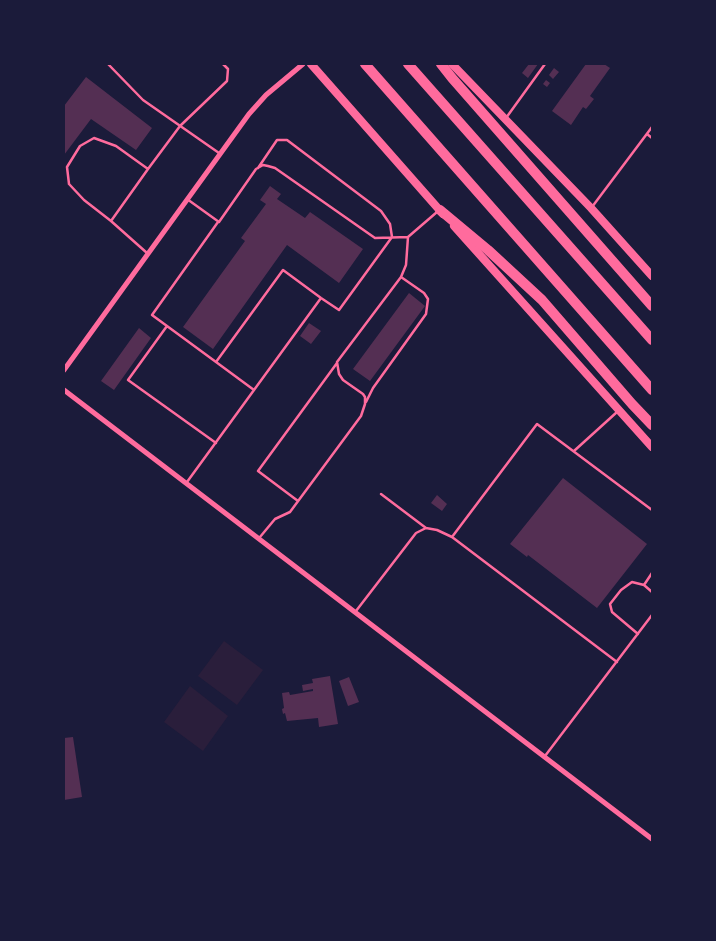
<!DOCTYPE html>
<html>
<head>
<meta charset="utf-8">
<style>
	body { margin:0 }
	#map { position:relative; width:716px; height:941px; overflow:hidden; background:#1b1b3a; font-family:"Work Sans",sans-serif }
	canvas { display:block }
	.frame { position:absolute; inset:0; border:65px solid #1b1b3a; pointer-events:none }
</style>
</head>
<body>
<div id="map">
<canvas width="716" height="941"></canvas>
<div class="frame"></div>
</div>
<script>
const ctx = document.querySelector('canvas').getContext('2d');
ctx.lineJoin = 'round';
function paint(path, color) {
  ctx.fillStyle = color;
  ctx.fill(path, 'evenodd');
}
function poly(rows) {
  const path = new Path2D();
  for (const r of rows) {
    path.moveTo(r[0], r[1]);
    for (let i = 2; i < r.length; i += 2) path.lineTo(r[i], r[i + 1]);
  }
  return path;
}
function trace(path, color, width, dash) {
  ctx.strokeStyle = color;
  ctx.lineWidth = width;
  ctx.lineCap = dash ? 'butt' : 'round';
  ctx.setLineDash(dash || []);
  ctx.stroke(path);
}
paint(poly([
	[224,641,263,670,237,705,198,676],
	[190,686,228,716,203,751,164,722]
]), '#2a1e3b');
paint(poly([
	[529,64,538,64,528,78,522,73],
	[586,64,604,64,610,68,590,96,594,99,586,109,583,107,571,125,552,111],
	[554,68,559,72,553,79,549,75],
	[86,77,152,128,136,150,91,119,64,155,64,106],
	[546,80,550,83,547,87,543,84],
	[270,186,281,194,277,199,305,218,310,212,363,249,339,283,287,245,213,349,183,327,245,241,241,238,266,204,260,200],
	[409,293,425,306,370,381,353,369],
	[309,323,321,331,311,344,300,336],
	[139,328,151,338,114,390,101,381],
	[563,478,647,544,597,608,528,555,527,557,510,544],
	[437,495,447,504,442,511,431,503],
	[330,676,338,724,319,727,318,718,287,721,285,713,283,714,282,709,284,708,282,693,289,692,290,695,313,691,313,689,303,691,302,685,313,683,312,679],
	[349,677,359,702,348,706,339,681],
	[73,737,82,797,64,800,64,738]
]), '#542f53');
trace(poly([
	[108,64,143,100,219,153],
	[506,118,545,64],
	[647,134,652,138],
	[258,168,277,140,287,140,381,211,390,224,392,237,339,310,321,298,283,270,216,362,254,390,321,298],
	[148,169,116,146,94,138,80,146,67,167,69,184,84,200,111,221,148,169,180,126,227,81,228,69,223,64],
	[187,199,219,222,256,169,263,165,268,166,275,168,375,238,408,237,406,265,401,277,337,362,339,374,343,380,363,394,365,397,365,404,361,416,290,512,275,519,260,537],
	[592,207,652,127],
	[111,221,147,253],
	[408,237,437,212],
	[167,326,128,380,216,443],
	[216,362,152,315,218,222],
	[366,402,373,388,426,314,428,299,424,293,401,277],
	[574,451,617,412],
	[187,482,254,390],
	[381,494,426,528],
	[298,501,258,471,337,363],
	[452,537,537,424,652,510],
	[644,585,652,573],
	[356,611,416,533,426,528,437,530,452,537,617,662],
	[638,634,612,612,610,604,621,590,632,582,644,585,652,592],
	[545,756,652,615]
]), '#ff6b9d', 2.5);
trace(poly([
	[64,370,249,114,266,95,303,64],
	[64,390,652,839]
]), '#ff6b9d', 5);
trace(poly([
	[311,64,443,214],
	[452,64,591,208,652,276],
	[454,226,652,447]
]), '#ff6b9d', 8);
trace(poly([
	[365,64,652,390],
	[408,64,652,340],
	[441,64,452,78,652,306],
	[440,210,488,250,542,300,632,404,652,425]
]), '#ff6b9d', 10);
</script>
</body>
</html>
